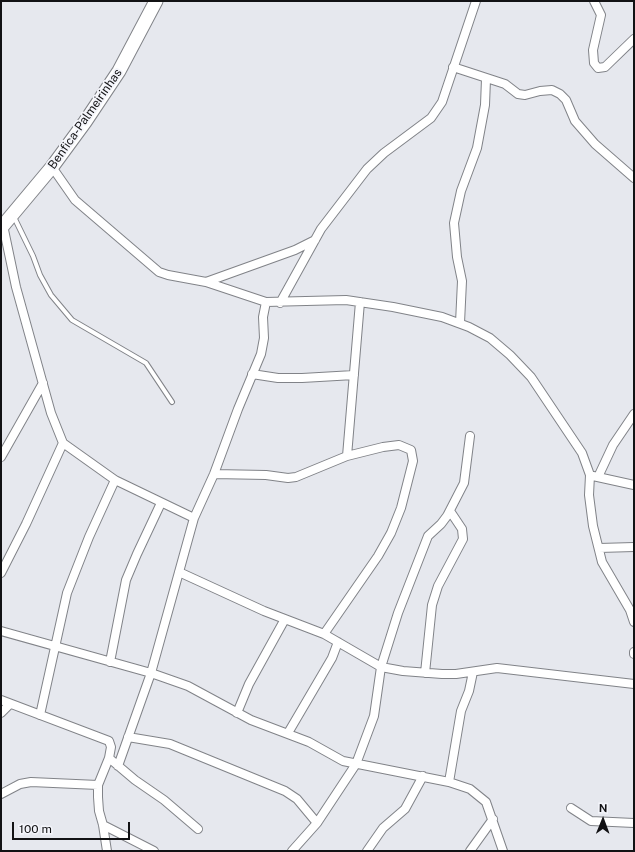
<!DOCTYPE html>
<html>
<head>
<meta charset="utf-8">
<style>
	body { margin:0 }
	#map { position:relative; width:635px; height:852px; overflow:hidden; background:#e6e8ee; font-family:"Public Sans",sans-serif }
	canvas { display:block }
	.frame { position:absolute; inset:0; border:2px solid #121214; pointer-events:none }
	.north { position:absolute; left:583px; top:800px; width:40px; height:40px; -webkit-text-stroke:3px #f4f5fb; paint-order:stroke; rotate:1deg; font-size:11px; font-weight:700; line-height:16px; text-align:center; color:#121214 }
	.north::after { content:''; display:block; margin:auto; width:14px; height:18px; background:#121214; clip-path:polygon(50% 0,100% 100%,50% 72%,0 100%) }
	.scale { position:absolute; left:12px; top:822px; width:118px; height:18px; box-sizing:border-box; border:2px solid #121214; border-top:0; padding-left:5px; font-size:12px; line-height:14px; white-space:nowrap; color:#121214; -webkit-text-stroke:3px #f4f5fb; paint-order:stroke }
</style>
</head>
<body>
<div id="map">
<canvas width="635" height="852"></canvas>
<div class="frame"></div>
<div class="north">N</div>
<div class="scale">100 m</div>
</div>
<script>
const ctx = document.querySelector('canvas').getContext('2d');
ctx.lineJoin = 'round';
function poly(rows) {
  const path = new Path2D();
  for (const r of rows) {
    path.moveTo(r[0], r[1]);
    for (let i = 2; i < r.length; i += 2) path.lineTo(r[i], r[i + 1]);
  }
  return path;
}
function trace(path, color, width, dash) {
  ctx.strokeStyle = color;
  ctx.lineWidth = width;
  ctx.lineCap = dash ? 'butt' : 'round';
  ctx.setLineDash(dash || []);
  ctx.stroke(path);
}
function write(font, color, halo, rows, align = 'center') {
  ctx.font = font + ' "Public Sans",sans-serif';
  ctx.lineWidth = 3.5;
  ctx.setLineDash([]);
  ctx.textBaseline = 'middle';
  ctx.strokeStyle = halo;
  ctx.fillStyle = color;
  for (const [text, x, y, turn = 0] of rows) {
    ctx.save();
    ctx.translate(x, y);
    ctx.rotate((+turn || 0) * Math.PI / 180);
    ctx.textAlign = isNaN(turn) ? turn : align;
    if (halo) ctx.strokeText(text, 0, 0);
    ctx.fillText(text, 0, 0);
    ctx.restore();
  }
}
const service = poly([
	[14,217,33,256,40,275,51,295,72,320,146,363,172,402]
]);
const minor = poly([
	[594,1,601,15,593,50,594,63,598,68,605,67,634,39],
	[453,67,505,84,518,94,525,95,540,91,552,90,560,94,566,100,575,121,595,144,634,178],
	[52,167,75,200,159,272,168,275,206,282,266,302,346,300,393,307,442,317,469,327,490,338,510,355,531,377,582,453,590,475,589,495,593,526,602,562,630,610,634,622],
	[3,225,16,287,51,413,63,443,115,480,194,518],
	[206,282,295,250,315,240],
	[280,303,321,229,367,169,384,153,431,118,442,102,476,1],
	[460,323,462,281,457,257,454,223,461,191,477,148,485,105,486,79],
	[252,374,278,378,302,378,354,375],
	[347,456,360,302],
	[1,457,43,383],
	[214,474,266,475,288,478,296,477,347,456,383,447,399,445,411,450,413,461,401,508,391,533,378,556,324,634],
	[593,476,634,485],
	[598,477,613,445,634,414],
	[599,548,634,547],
	[179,572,264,611,324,634,381,667,403,671,442,674,456,674,497,668,634,684],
	[1,573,26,524,63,443],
	[1,631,151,673,188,686,251,720,309,742,343,761,449,782,470,789,486,802,503,851],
	[634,652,634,654],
	[110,662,126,580,137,554,161,503],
	[425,673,432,605,438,586,463,539,462,529,450,511],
	[1,700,109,741,111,747,109,758,98,785,98,797,99,811,103,825,107,851],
	[1,713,10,704],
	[237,713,249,684,285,619],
	[40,715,67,593,89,537,115,480],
	[288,733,332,658,338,642],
	[128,737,170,744,285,791,297,799,317,823],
	[109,758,135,780,164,800,198,829],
	[118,766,151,673,194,518,214,474,238,409,261,354,264,338,263,317,266,302],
	[449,782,461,711,469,691,473,672],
	[1,794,20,784,31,782,98,785],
	[571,808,591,821,634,823],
	[103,825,154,851],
	[292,851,317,823,356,764,374,716,381,667,398,613,428,536,441,524,447,516,464,483,470,436],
	[367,851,383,828,405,809,423,776],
	[470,851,493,819]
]);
const primary = poly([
	[1,228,52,167,85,122,119,71,156,1]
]);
trace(service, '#818388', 6);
trace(minor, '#818388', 10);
trace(primary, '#818388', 15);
trace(service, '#fff', 4);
trace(minor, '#fff', 8);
trace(primary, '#fff', 13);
write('12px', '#121214', '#f4f5fb', [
	["Benfica-Palmeirinhas",85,119,-55]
]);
</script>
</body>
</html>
